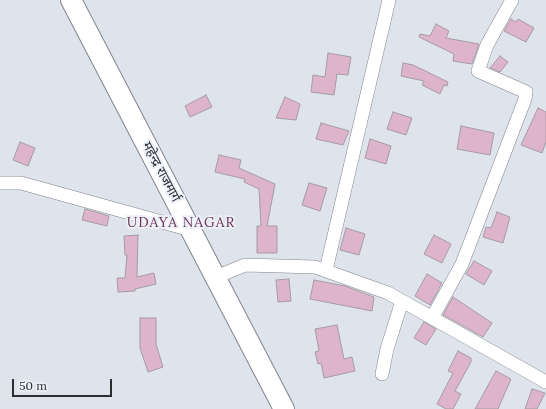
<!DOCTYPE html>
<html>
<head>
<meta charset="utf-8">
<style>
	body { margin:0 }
	#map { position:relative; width:546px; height:409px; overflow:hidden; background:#dfe3eb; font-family:Lora,serif }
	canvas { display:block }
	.scale { position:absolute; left:12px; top:379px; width:100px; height:18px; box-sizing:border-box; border:2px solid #2c2d30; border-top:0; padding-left:5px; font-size:12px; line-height:14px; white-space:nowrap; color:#2c2d30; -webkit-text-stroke:3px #ecf0f9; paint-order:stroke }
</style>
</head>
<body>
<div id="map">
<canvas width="546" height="409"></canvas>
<div class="scale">50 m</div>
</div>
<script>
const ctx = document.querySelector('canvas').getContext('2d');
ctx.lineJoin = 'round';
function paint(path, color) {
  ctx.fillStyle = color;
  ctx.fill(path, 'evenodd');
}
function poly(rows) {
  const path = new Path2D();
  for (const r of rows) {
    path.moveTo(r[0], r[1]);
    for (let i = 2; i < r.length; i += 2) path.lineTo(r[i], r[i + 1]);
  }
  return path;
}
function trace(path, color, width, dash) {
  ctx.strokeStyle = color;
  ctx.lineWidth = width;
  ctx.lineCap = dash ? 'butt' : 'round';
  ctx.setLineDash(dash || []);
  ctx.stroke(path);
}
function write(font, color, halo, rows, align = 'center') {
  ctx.font = font + ' Lora,"Noto Sans Devanagari",serif';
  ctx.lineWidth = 4;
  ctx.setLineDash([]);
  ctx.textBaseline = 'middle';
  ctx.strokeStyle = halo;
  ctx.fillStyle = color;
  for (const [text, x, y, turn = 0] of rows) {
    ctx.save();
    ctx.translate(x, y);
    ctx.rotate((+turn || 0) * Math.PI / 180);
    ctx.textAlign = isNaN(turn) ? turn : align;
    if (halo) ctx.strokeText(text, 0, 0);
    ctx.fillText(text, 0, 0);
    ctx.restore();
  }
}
const building = poly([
	[511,19,516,22,518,19,534,28,526,42,504,31,511,19],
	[436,24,449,31,446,38,479,44,472,64,453,61,454,54,419,37,420,34,430,36,436,24],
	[328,53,351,57,348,75,337,74,334,95,311,92,313,75,325,77,328,53],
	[500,56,508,62,500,72,490,68,500,56],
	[403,63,413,65,448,82,447,86,444,85,440,94,422,85,424,81,401,76,403,63],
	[206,95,212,107,190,117,185,106,206,95],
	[285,97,300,104,296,120,276,118,285,97],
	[538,108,546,112,546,142,542,153,521,145,538,108],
	[393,112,412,118,406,135,387,129,393,112],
	[321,123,349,131,343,145,316,139,321,123],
	[461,126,494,133,490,155,457,149,461,126],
	[370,139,391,146,386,164,365,158,370,139],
	[20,142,35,148,28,166,13,160,20,142],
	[219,155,241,160,239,168,275,184,267,226,277,226,277,253,257,253,257,226,261,226,259,189,244,182,245,179,215,172,219,155],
	[309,183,327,188,320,211,302,205,309,183],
	[85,209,109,216,107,226,82,220,85,209],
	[497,212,510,217,503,243,483,237,486,227,491,228,497,212],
	[346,228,365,234,359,255,340,250,346,228],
	[138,235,137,277,154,273,156,284,135,289,135,291,118,292,117,278,125,278,127,255,125,255,124,236,138,235],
	[434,235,451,244,442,263,424,254,434,235],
	[474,261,492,271,484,285,466,274,474,261],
	[427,274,442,283,430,305,415,296,427,274],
	[289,279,291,301,278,302,276,280,289,279],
	[314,280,345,286,374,297,372,311,310,299,314,280],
	[453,297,492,323,483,337,443,315,453,297],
	[140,318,156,318,156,344,163,367,148,372,140,348,140,318],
	[424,322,436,329,426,345,414,338,424,322],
	[337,325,344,359,352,357,355,371,324,378,321,363,318,364,315,352,319,351,315,329,337,325],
	[458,351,471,358,471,362,455,391,461,394,453,409,446,409,437,404,453,373,448,371,458,351],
	[496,371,511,379,498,409,475,409,496,371],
	[532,389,545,393,537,409,525,409,532,389]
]);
paint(building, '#ddb4cb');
trace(building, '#a59ca1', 1);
const minor = poly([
	[0,183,21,183,191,230],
	[326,270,389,0],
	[216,277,245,265,315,267,388,293,546,382],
	[432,318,462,264,525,99,526,92,478,71,487,45,512,0],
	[382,374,387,349,402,301]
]);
const highway = poly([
	[71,0,284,409]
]);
trace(minor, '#81848c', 14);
trace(highway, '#81848c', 22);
trace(minor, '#fff', 13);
trace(highway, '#fff', 20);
write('13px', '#2c2d30', '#ecf0f9', [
	["महेन्द्र राजमार्ग",161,172,62]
]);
ctx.letterSpacing = '1px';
write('14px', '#6e3259', '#ecf0f9', [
	["UDAYA NAGAR",181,223]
]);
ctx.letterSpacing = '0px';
</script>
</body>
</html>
